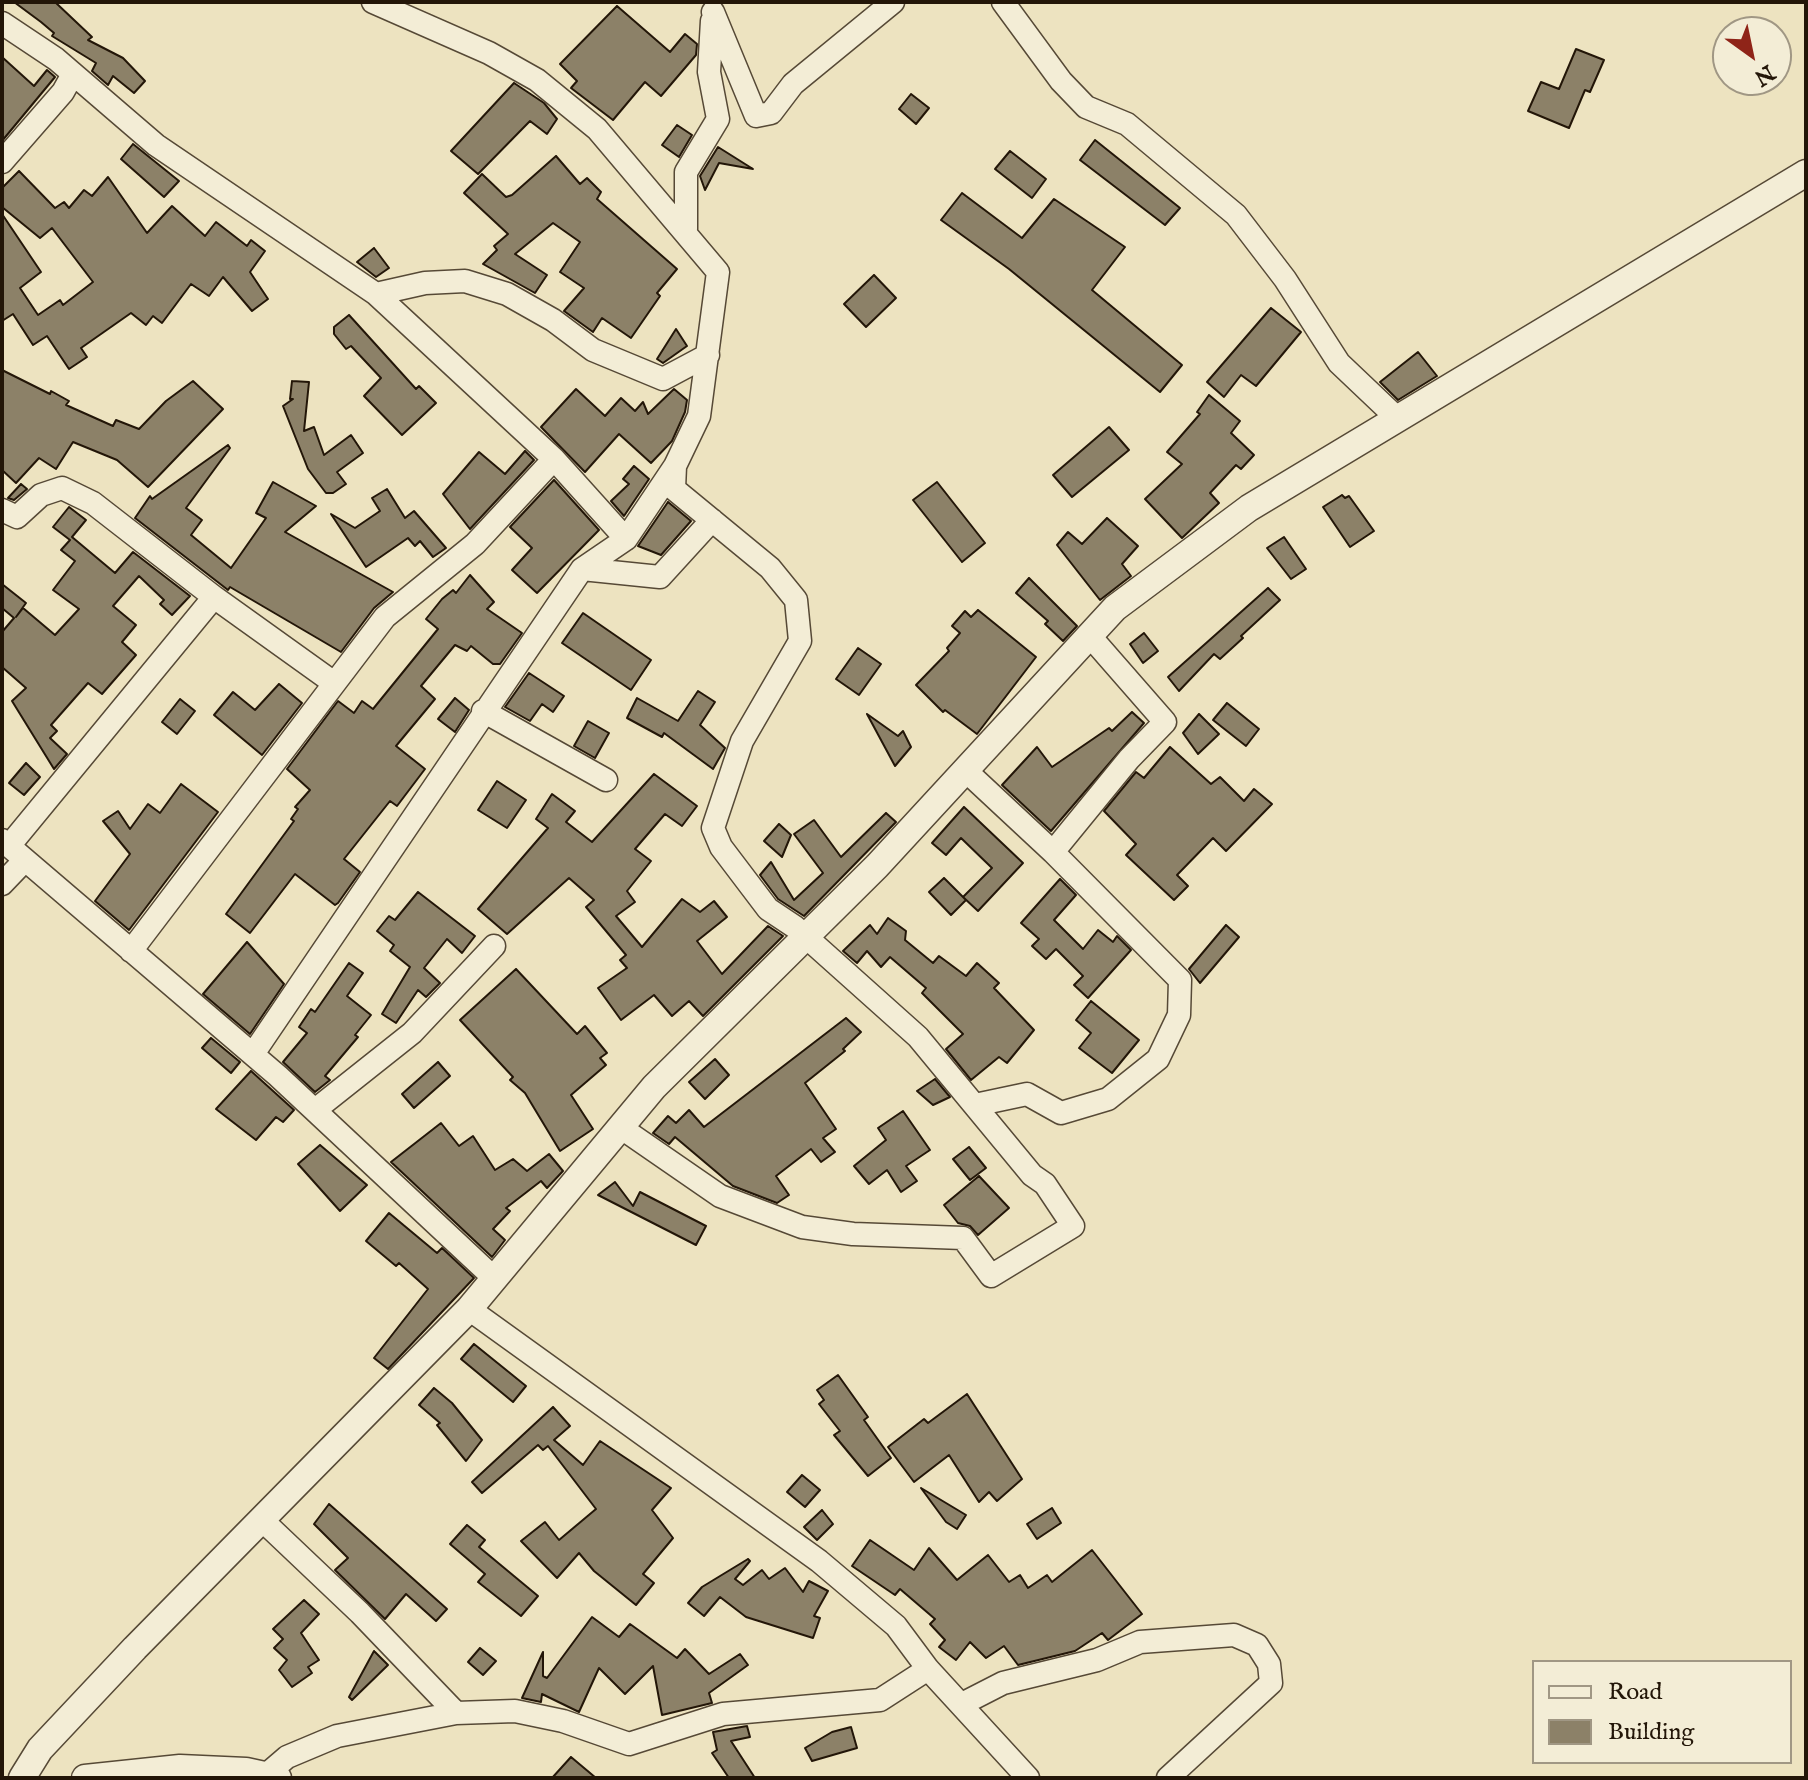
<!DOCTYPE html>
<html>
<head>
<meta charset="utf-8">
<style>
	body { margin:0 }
	#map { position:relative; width:1808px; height:1780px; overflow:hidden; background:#ede3c0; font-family:"IM FELL English",serif }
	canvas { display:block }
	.frame { position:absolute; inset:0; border:4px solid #231608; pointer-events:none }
	.legend { position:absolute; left:1532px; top:1660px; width:260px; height:104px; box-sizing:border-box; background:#f3edd6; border:2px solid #a09784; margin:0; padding:10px 14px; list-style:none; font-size:24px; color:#231608 }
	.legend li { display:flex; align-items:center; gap:16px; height:40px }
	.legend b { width:40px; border:2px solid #a09784 }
	.north { position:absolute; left:1712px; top:16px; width:80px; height:80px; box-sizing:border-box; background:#f3edd6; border:2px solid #a09784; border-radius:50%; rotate:147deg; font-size:22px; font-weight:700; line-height:32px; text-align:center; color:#231608 }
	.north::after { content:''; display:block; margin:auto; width:28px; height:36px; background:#8f2418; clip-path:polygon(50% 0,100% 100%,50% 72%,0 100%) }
</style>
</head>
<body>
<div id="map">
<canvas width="1808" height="1780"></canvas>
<div class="frame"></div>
<ul class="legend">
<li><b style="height:10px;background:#f3edd6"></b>Road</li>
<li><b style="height:22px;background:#8c8168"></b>Building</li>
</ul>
<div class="north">N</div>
</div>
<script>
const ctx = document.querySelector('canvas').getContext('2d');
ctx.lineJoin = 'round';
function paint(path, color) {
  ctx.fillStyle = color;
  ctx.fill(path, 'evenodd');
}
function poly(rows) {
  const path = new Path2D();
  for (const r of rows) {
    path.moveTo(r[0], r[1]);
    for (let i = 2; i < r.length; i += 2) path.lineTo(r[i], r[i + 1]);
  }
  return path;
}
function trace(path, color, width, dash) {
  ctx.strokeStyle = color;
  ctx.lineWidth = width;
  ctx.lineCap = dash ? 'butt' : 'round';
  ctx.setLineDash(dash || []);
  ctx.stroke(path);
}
const building = poly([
	[14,2,55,2,92,37,88,40,123,58,145,81,134,93,113,76,108,85,92,71,96,63,52,36,54,33,41,22,14,2],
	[617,6,670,52,685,34,697,44,696,55,661,96,645,82,613,120,571,88,577,81,560,64,617,6],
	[1576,49,1604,60,1590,92,1585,90,1569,128,1528,111,1541,82,1559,89,1576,49],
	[2,57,34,86,47,70,55,77,2,141,2,57],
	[514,83,544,103,557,119,547,134,530,121,478,174,451,151,514,83],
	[911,94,929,108,916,124,899,109,911,94],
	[677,125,692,135,679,157,662,145,677,125],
	[1095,140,1180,208,1165,225,1080,160,1095,140],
	[133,144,179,181,164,197,121,159,133,144],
	[718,147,753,169,719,163,705,190,700,176,718,147],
	[1010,151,1046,179,1032,198,995,169,1010,151],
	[556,156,580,184,587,178,601,192,597,199,677,269,657,293,660,296,631,338,602,318,593,332,564,311,584,288,560,272,580,242,553,223,515,254,547,275,535,293,483,264,497,250,494,246,508,234,464,193,482,174,506,197,512,195,556,156],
	[19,171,55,208,64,202,69,208,84,190,92,196,108,177,147,233,172,206,205,236,216,222,247,246,251,240,265,251,250,272,268,299,252,311,223,277,209,296,191,284,162,323,153,316,146,325,131,313,81,348,87,357,69,369,47,336,33,345,13,314,2,321,2,214,41,272,20,288,38,315,60,300,63,305,93,282,52,228,40,238,2,207,2,188,19,171],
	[962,193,1022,238,1054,199,1125,247,1092,290,1182,365,1160,392,1009,269,941,220,962,193],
	[374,248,389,268,376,277,357,262,374,248],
	[874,275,896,298,866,327,844,304,874,275],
	[1271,308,1301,332,1256,386,1241,375,1224,397,1207,382,1271,308],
	[349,315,416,389,419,386,436,403,402,435,364,396,381,378,351,346,346,349,334,334,334,327,349,315],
	[676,329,687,346,663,363,657,359,676,329],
	[1418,352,1437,376,1398,400,1380,382,1418,352],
	[2,370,50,394,51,391,69,401,66,405,113,426,116,420,139,429,166,401,193,381,223,409,148,487,117,460,73,442,56,469,39,458,16,483,2,470,2,370],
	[292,381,309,382,304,431,314,427,324,455,351,435,363,453,337,472,346,484,333,493,326,493,308,469,283,406,293,399,290,399,292,381],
	[576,389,605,416,621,398,635,411,643,402,648,414,674,389,687,400,685,412,672,441,651,463,619,434,585,472,541,427,576,389],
	[1209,395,1240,421,1231,433,1254,455,1241,469,1236,465,1210,493,1219,503,1182,538,1145,499,1182,464,1167,452,1200,414,1197,412,1209,395],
	[1109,427,1129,450,1072,497,1053,475,1109,427],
	[228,445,230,448,186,508,202,520,191,535,231,568,266,518,256,513,273,482,316,506,285,532,393,592,374,608,341,652,230,587,228,590,135,518,150,496,152,499,228,445],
	[525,451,534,460,470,529,443,494,479,452,505,474,525,451],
	[634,466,649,479,624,516,611,501,629,484,623,479,634,466],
	[554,480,599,530,537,593,512,570,532,548,510,527,554,480],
	[937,482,985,543,962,562,913,500,937,482],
	[21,484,27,489,14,500,8,498,21,484],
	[387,489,405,518,414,511,446,548,433,557,420,541,415,546,408,538,366,567,331,514,355,528,380,511,372,498,387,489],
	[1342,495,1345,498,1349,496,1374,531,1350,547,1323,507,1342,495],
	[668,502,691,521,661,555,638,546,668,502],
	[69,507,86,520,72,537,115,573,133,552,190,596,172,615,160,604,164,600,139,576,113,606,136,625,122,642,136,655,102,694,88,683,51,725,57,731,50,738,67,754,54,769,12,701,26,688,2,667,2,632,14,618,2,608,2,584,26,603,16,617,23,608,55,635,79,609,53,590,75,561,61,550,70,540,53,527,69,507],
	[1107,518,1138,546,1122,564,1131,576,1100,600,1057,545,1068,532,1082,544,1107,518],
	[1284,537,1306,569,1291,579,1267,548,1284,537],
	[470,575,494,602,487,609,522,633,500,664,493,664,471,646,467,651,455,645,421,686,435,699,396,746,425,769,397,806,390,801,344,859,360,872,338,903,335,905,295,874,250,933,226,914,294,821,291,819,298,809,295,807,310,790,287,769,338,701,354,713,362,701,373,709,438,629,426,619,442,599,453,590,456,593,470,575],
	[1029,578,1077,626,1063,641,1045,624,1048,621,1016,593,1029,578],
	[1268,588,1280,600,1241,636,1243,638,1220,659,1214,654,1179,691,1168,677,1268,588],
	[978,610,1036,657,977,734,945,710,943,712,916,685,949,651,947,648,960,633,952,626,965,611,971,617,978,610],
	[583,613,651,660,631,690,562,643,583,613],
	[1144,633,1158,651,1143,663,1130,644,1144,633],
	[858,648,881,664,859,695,836,679,858,648],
	[529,673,564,696,553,712,542,704,530,721,505,707,529,673],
	[279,684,302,703,262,755,214,715,233,692,255,710,279,684],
	[698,691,715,702,700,725,725,748,713,769,664,733,662,737,627,718,637,698,678,721,698,691],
	[455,698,469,710,455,732,438,719,455,698],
	[180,699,195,711,177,734,162,722,180,699],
	[1227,703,1259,729,1246,746,1213,720,1227,703],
	[1132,712,1144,723,1051,831,1002,785,1037,747,1052,767,1109,728,1112,731,1132,712],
	[867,714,898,736,903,731,911,747,895,766,867,714],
	[1199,714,1219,734,1198,754,1183,733,1199,714],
	[588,721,609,733,595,758,574,746,588,721],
	[1170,747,1211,784,1220,777,1244,801,1254,789,1272,804,1226,851,1213,838,1177,875,1188,886,1174,900,1126,855,1136,844,1104,811,1136,772,1144,778,1170,747],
	[26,763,40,777,24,795,9,783,26,763],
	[654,774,697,806,682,826,665,814,635,849,651,861,627,891,635,902,616,916,642,947,682,899,700,912,714,901,727,917,697,941,722,974,768,926,783,936,703,1016,689,1001,672,1016,654,995,621,1020,598,988,627,968,620,960,626,955,586,907,594,900,569,878,507,934,478,909,548,828,536,819,552,794,575,811,566,822,592,842,654,774],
	[497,781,526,800,507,828,478,810,497,781],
	[181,784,218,812,129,930,95,901,130,854,103,821,118,811,130,829,148,804,160,813,181,784],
	[964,807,1023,863,978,911,963,897,992,868,961,838,946,855,932,843,964,807],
	[886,813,896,822,804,916,778,899,760,875,771,862,794,900,823,873,794,834,814,820,841,857,886,813],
	[779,824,791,835,782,857,764,841,779,824],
	[944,878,966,900,951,915,929,892,944,878],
	[1060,879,1076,895,1054,920,1083,949,1098,930,1113,942,1117,936,1131,950,1088,998,1074,985,1083,976,1056,949,1046,959,1032,946,1039,939,1021,923,1060,879],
	[418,892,475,936,462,953,447,939,424,968,440,983,426,997,418,990,396,1023,382,1014,410,967,390,951,394,945,377,931,389,916,395,920,418,892],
	[888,918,906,931,905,940,933,963,939,956,966,976,977,963,999,983,994,988,1034,1030,1007,1063,999,1057,971,1080,946,1049,963,1034,922,993,926,988,890,957,881,967,867,951,857,963,843,951,870,925,877,934,888,918],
	[1226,925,1239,937,1200,983,1189,969,1226,925],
	[247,942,284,984,250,1034,203,994,247,942],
	[349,963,363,973,347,996,371,1015,355,1035,358,1037,325,1076,330,1080,315,1092,283,1062,307,1033,299,1027,311,1009,315,1012,349,963],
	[516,969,577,1034,585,1026,607,1053,600,1058,606,1065,571,1095,593,1129,560,1151,525,1093,510,1080,513,1077,460,1020,516,969],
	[1091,1001,1139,1040,1112,1073,1079,1048,1091,1033,1076,1020,1091,1001],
	[846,1018,861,1032,843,1049,845,1051,805,1083,836,1129,823,1138,835,1152,821,1162,811,1149,776,1176,789,1195,777,1203,733,1186,675,1137,669,1144,653,1133,668,1116,676,1123,689,1110,704,1127,846,1018],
	[211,1038,240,1062,231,1073,202,1048,211,1038],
	[715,1059,729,1075,705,1099,689,1082,715,1059],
	[438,1062,450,1076,414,1108,402,1094,438,1062],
	[251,1071,294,1110,283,1122,276,1117,256,1140,216,1109,251,1071],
	[935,1079,950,1097,933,1105,917,1091,935,1079],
	[903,1111,930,1150,906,1166,917,1181,901,1192,887,1170,869,1184,854,1166,886,1140,878,1128,903,1111],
	[441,1123,459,1146,473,1136,495,1170,513,1159,527,1171,549,1154,563,1171,547,1188,541,1181,506,1208,510,1211,493,1229,505,1240,492,1257,391,1162,441,1123],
	[320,1145,367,1185,340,1211,298,1164,320,1145],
	[969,1147,986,1168,970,1180,953,1159,969,1147],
	[979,1176,1009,1208,978,1235,970,1226,958,1223,944,1205,979,1176],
	[615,1182,633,1206,640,1192,706,1226,696,1245,598,1195,615,1182],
	[389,1213,437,1253,442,1248,474,1278,388,1369,374,1358,428,1289,399,1263,396,1266,366,1241,389,1213],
	[474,1344,526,1386,513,1402,461,1359,474,1344],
	[838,1375,868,1417,864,1420,891,1458,868,1476,834,1435,840,1431,819,1404,824,1400,817,1390,838,1375],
	[434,1388,452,1403,482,1440,466,1461,437,1425,440,1423,419,1405,434,1388],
	[967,1394,1022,1479,997,1501,989,1492,979,1502,949,1455,914,1482,888,1447,924,1419,928,1423,967,1394],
	[553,1407,570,1426,554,1440,583,1465,600,1441,671,1488,652,1510,673,1538,643,1574,654,1583,636,1605,594,1571,579,1553,557,1578,521,1541,545,1522,559,1540,596,1509,548,1446,543,1450,538,1445,482,1493,472,1482,553,1407],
	[802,1475,820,1490,805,1507,787,1492,802,1475],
	[921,1488,966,1515,957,1529,946,1522,921,1488],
	[329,1504,447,1609,436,1621,406,1594,385,1619,335,1570,348,1558,314,1524,329,1504],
	[1052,1508,1061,1523,1037,1539,1027,1524,1052,1508],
	[822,1510,833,1524,817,1540,804,1527,822,1510],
	[467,1525,485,1540,479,1547,538,1596,521,1616,478,1582,485,1574,450,1544,467,1525],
	[870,1540,914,1570,929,1548,957,1580,988,1555,1009,1582,1020,1575,1028,1588,1047,1575,1052,1582,1092,1550,1142,1614,1108,1640,1102,1633,1075,1651,1018,1665,1004,1646,986,1658,970,1642,956,1660,939,1647,945,1640,930,1624,935,1619,900,1589,895,1595,852,1566,870,1540],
	[748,1559,750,1561,735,1579,743,1585,762,1570,769,1579,785,1568,803,1592,809,1581,828,1591,814,1616,820,1618,813,1638,746,1617,720,1597,704,1616,688,1603,702,1587,748,1559],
	[304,1600,319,1614,301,1633,319,1660,308,1667,312,1673,292,1687,279,1670,287,1660,274,1648,283,1639,273,1629,304,1600],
	[592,1617,619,1637,630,1624,677,1658,685,1649,709,1674,740,1654,748,1665,709,1693,712,1703,662,1715,653,1666,625,1694,599,1668,579,1712,542,1694,541,1702,522,1698,543,1652,543,1676,547,1678,592,1617],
	[480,1648,496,1661,483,1675,468,1662,480,1648],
	[374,1651,388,1665,352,1700,349,1697,374,1651],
	[747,1726,750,1737,731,1741,755,1778,729,1778,712,1753,717,1750,713,1732,747,1726],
	[851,1727,857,1748,812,1761,805,1748,832,1732,851,1727],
	[571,1757,596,1778,552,1778,571,1757]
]);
paint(building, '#8c8168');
trace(building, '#231608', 2);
const minor = poly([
	[1003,2,1061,81,1086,107,1127,124,1236,215,1285,279,1339,363,1398,419],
	[713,12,756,116,771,113,793,84,893,2],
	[2,23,56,59,156,145,376,294,554,459,626,539],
	[2,162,63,92,73,74],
	[686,229,686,172,718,119,709,72,712,21],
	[376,294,425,283,465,281,507,294,553,320,593,350,663,379,708,355],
	[2,510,17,517,41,495,62,488,93,503,214,597,334,683],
	[582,569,660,577,712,520],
	[483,711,606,780],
	[965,770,1053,852,1180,980,1179,1015,1158,1059,1108,1099,1061,1113,1027,1094,975,1105],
	[2,840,278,1076,495,1279],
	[9,846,214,597],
	[1053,852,1129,759,1165,722,1089,635],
	[2,884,25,860],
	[131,951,385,617,475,544,554,459],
	[253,1054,582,569,626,539,675,466,699,416,718,272,597,129,537,80,489,53,373,2],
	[315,1110,412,1033,494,946],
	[620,1127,720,1196,802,1227,853,1234,963,1238,991,1276,1073,1226,1045,1184,1032,1175,918,1037,795,927,768,909,721,847,713,828,742,741,800,641,796,600,770,568,674,489,675,466],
	[469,1309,819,1561,896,1626,928,1669,1028,1778],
	[262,1520,360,1613,456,1713],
	[962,1704,1003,1683,1097,1660,1140,1642,1234,1635,1257,1645,1269,1664,1271,1683,1168,1778],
	[266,1775,287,1757,337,1736,456,1713,515,1711,563,1721,629,1744,723,1714,880,1700,928,1669]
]);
const tertiary = poly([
	[22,1778,40,1749,135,1648,469,1309,654,1087,877,866,1115,608,1249,508,1806,173],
	[85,1778,180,1768,246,1771,278,1778]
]);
trace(minor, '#564936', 25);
trace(tertiary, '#564936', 29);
trace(minor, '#f3edd6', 22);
trace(tertiary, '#f3edd6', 26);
</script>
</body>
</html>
